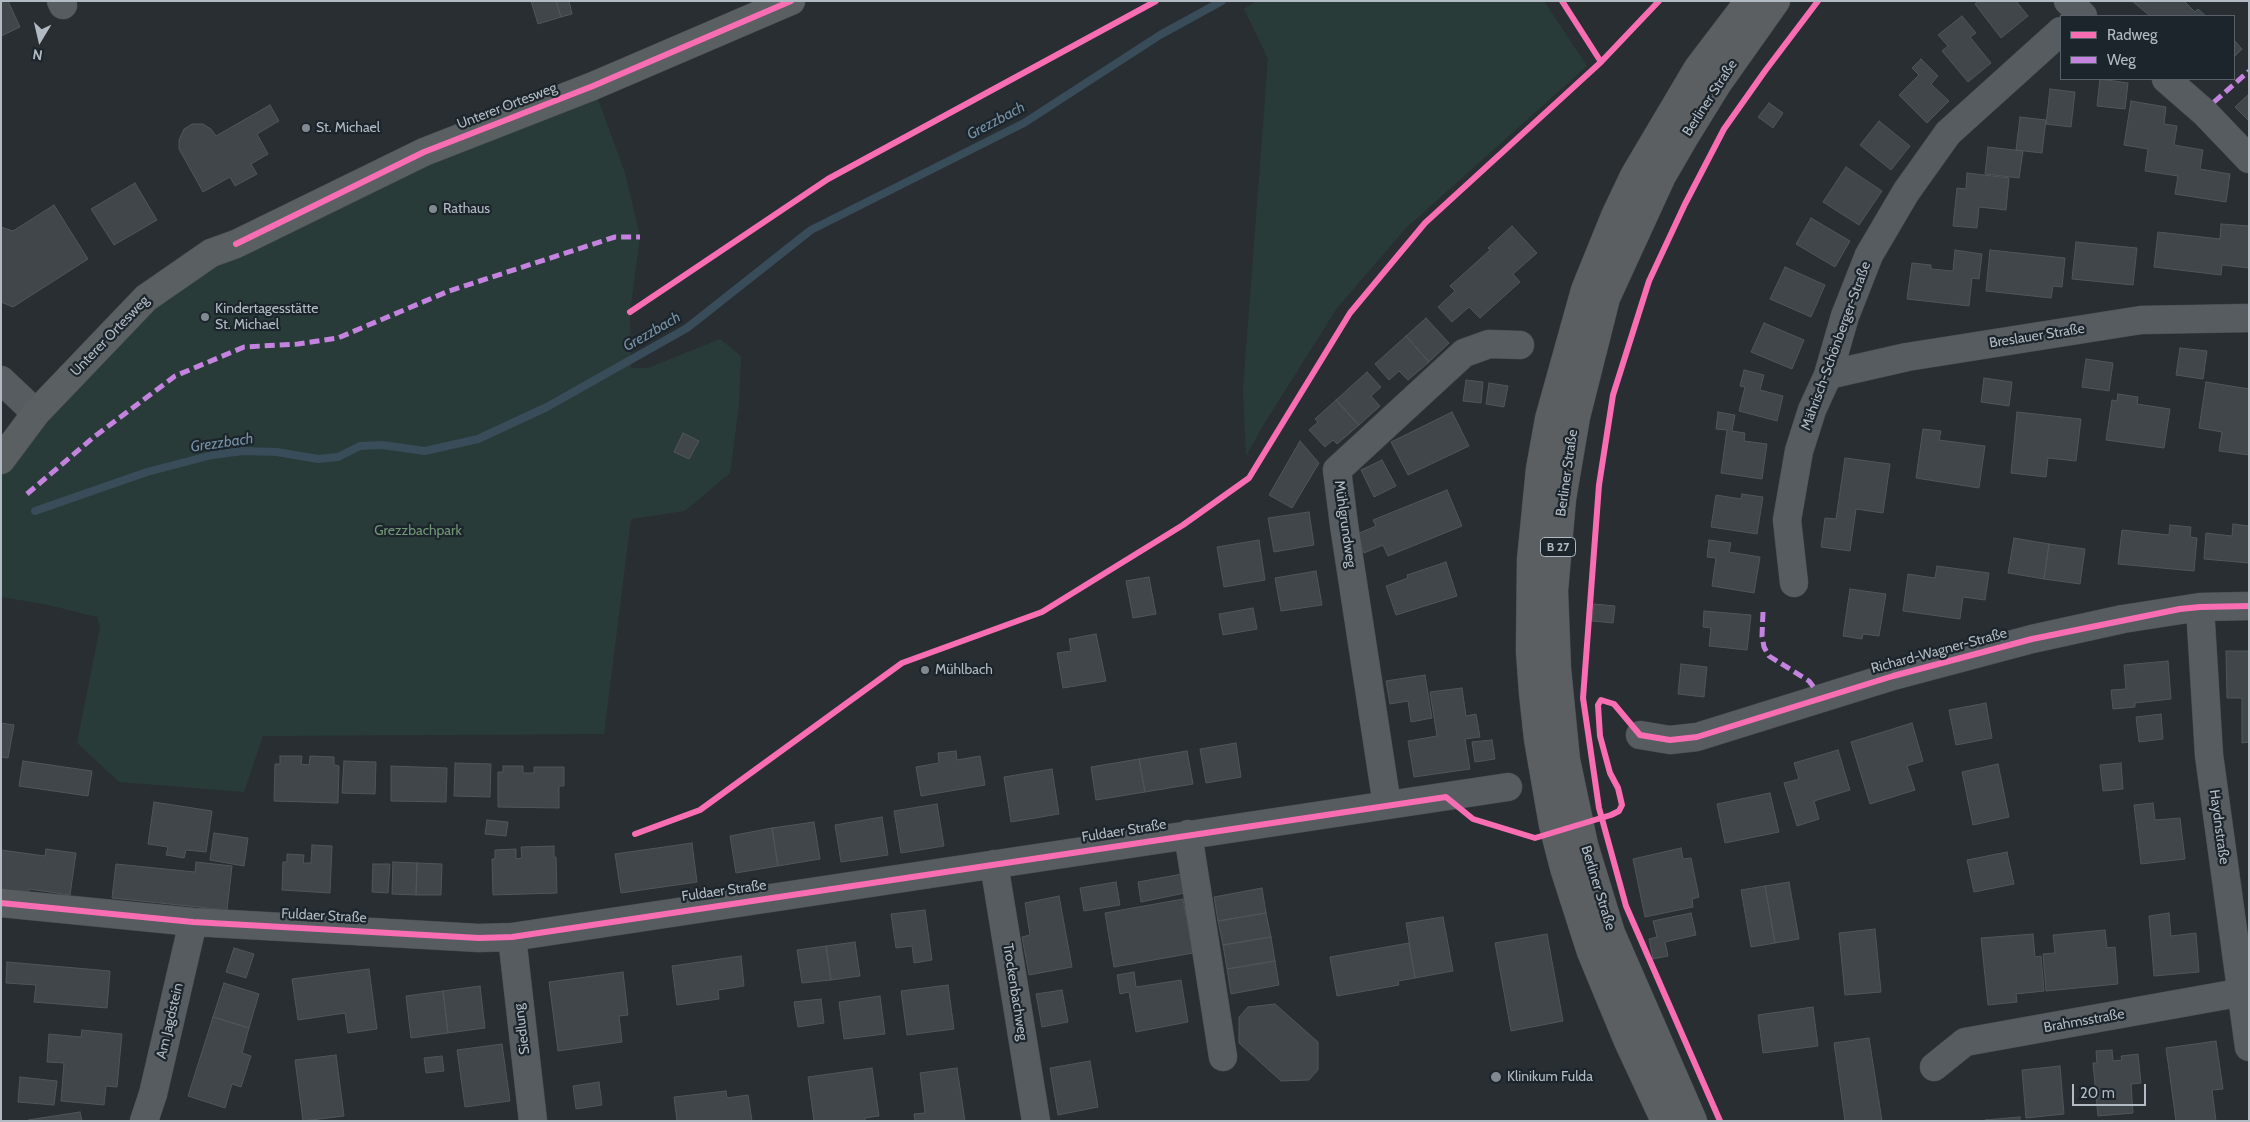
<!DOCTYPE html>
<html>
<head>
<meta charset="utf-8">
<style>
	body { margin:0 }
	#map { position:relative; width:2250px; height:1122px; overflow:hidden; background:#282e32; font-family:Cabin,sans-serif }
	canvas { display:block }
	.frame { position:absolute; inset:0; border:2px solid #b2bbc4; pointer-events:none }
	.legend { position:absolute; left:2060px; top:15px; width:175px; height:65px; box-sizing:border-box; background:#1c252c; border:1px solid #586169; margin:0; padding:6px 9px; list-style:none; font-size:15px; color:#b2bbc4 }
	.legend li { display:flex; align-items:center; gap:10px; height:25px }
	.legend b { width:25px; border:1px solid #586169 }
	.north { position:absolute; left:15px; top:15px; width:50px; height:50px; -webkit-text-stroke:4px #1c252c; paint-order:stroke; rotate:189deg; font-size:14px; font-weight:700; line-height:20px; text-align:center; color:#b2bbc4 }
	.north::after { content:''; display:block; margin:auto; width:18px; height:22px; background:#b2bbc4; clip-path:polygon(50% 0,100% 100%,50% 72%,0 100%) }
	.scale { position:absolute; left:2072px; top:1084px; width:74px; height:22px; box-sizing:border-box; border:2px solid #b2bbc4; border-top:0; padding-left:6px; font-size:15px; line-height:18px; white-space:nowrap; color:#b2bbc4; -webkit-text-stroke:4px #1c252c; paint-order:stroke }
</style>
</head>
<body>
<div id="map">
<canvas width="2250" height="1122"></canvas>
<div class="frame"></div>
<ul class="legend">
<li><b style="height:6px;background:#f96db3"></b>Radweg</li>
<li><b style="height:6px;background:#c483df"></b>Weg</li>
</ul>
<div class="north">N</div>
<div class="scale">20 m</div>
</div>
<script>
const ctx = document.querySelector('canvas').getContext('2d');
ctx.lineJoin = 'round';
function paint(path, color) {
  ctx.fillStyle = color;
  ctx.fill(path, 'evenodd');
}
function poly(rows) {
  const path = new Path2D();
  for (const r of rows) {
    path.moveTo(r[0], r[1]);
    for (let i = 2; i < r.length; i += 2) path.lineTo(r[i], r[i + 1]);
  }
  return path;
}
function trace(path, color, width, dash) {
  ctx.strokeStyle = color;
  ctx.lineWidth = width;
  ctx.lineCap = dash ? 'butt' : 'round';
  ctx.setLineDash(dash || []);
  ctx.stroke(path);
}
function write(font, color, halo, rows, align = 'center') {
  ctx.font = font + ' Cabin,sans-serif';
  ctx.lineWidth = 4.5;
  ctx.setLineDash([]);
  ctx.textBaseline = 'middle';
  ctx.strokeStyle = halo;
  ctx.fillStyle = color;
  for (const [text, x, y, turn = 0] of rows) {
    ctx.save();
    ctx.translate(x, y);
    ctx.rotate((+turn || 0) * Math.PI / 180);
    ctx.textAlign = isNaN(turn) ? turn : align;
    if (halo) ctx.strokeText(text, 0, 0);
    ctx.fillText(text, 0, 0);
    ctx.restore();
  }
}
paint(poly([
	[1256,1,1544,1,1587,66,1406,228,1337,308,1264,424,1246,456,1243,389,1268,59,1244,9],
	[593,86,625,173,640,237,630,312,631,368,648,368,720,339,741,356,739,405,730,473,685,511,631,519,604,734,263,736,244,792,119,782,77,743,100,627,97,617,44,604,1,597,1,460,146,298]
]), '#293b39');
trace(poly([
	[35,511,147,472,212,455,243,451,277,452,318,459,338,457,360,446,382,445,425,451,478,439,547,407,687,328,811,230,1024,123,1160,35,1222,1]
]), '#384c5a', 8);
const building = poly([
	[1,1,8,1,20,27,1,36,1,1],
	[531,1,556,1,561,17,538,24,531,1],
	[556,1,569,1,572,14,561,17,556,1],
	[1979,1,2016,1,2028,16,2001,38,1975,4,1979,1],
	[2132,1,2184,1,2195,12,2198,9,2206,16,2150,16,2132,1],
	[1962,16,1976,33,1970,37,1991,63,1968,82,1942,51,1948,46,1938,35,1962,16],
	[2234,40,2242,49,2234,57,2234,40],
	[1921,59,1938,76,1931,84,1949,101,1927,123,1899,95,1919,75,1912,68,1921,59],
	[2100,79,2128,83,2125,109,2097,106,2100,79],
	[2050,89,2075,92,2071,127,2046,124,2050,89],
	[2249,94,2249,121,2235,107,2249,94],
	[2131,101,2166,107,2164,124,2177,126,2174,145,2203,150,2200,169,2230,174,2226,202,2175,194,2178,176,2145,171,2148,149,2124,145,2131,101],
	[1769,103,1783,113,1773,128,1758,117,1769,103],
	[270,105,279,121,257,134,268,154,251,164,257,174,235,186,230,177,203,192,179,149,179,140,184,129,192,124,203,124,211,129,216,136,270,105],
	[2020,117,2046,120,2042,153,2016,150,2020,117],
	[1879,121,1910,146,1891,170,1860,145,1879,121],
	[1988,147,2023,151,2019,178,1985,174,1988,147],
	[1846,167,1882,191,1859,225,1823,202,1846,167],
	[1967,173,2009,178,2006,210,1979,207,1977,228,1953,226,1957,188,1966,189,1967,173],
	[135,183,157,220,114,245,91,209,135,183],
	[54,205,88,259,13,307,1,302,1,227,13,231,54,205],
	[1811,218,1850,241,1835,267,1796,244,1811,218],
	[2221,224,2249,226,2249,268,2222,265,2221,275,2154,267,2158,232,2220,239,2221,224],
	[1512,226,1537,253,1513,274,1520,282,1480,318,1469,307,1452,322,1438,307,1455,291,1450,286,1490,250,1488,248,1512,226],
	[2076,242,2137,248,2133,285,2072,279,2076,242],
	[1955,250,1982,254,1979,279,1972,278,1969,306,1907,299,1912,263,1931,265,1931,269,1953,271,1955,250],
	[1990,250,2065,258,2062,287,2053,286,2051,298,1986,291,1990,250],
	[1785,267,1825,285,1811,317,1770,299,1785,267],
	[1426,318,1449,343,1429,362,1406,336,1426,318],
	[1764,323,1804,340,1792,369,1751,352,1764,323],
	[1406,336,1429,362,1408,380,1399,371,1389,380,1375,364,1406,336],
	[2180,348,2207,351,2203,379,2176,375,2180,348],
	[2086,359,2113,363,2109,391,2082,387,2086,359],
	[1744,370,1764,375,1760,390,1783,396,1777,421,1739,411,1745,387,1740,386,1744,370],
	[1367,372,1381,387,1371,396,1380,406,1359,425,1336,400,1367,372],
	[1984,378,2012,382,2009,406,1981,402,1984,378],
	[1466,380,1483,382,1481,403,1463,401,1466,380],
	[2206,382,2249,389,2249,455,2219,451,2222,432,2199,428,2206,382],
	[1489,383,1508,386,1504,407,1486,404,1489,383],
	[2118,394,2138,397,2137,404,2170,409,2164,448,2106,440,2112,400,2117,401,2118,394],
	[1336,400,1359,425,1337,444,1333,440,1325,447,1309,430,1318,422,1315,419,1336,400],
	[1452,412,1469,446,1408,475,1391,442,1452,412],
	[1718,412,1735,415,1732,431,1745,433,1744,441,1767,444,1762,479,1721,473,1727,430,1716,429,1718,412],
	[2017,412,2081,419,2076,461,2048,458,2046,477,2011,473,2017,412],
	[1923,429,1941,431,1939,440,1985,446,1979,488,1916,478,1923,429],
	[683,433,699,441,689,459,674,452,683,433],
	[1300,441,1319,463,1292,508,1269,495,1300,441],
	[1845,458,1890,464,1883,513,1856,509,1850,551,1821,547,1825,518,1836,519,1845,458],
	[1382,460,1396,486,1374,497,1361,470,1382,460],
	[1447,490,1462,526,1388,556,1383,545,1364,553,1357,534,1376,526,1373,520,1447,490],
	[1742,494,1763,497,1757,534,1711,527,1716,495,1741,499,1742,494],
	[1309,512,1314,545,1274,552,1268,518,1309,512],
	[2233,524,2249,526,2249,563,2204,559,2206,533,2232,536,2233,524],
	[2170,525,2191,527,2190,537,2197,538,2194,571,2118,564,2122,530,2169,535,2170,525],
	[2014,538,2049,544,2044,579,2008,573,2014,538],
	[1259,540,1265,580,1224,587,1217,547,1259,540],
	[1709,540,1731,543,1729,552,1760,557,1754,593,1712,586,1716,558,1707,557,1709,540],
	[2049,544,2085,549,2080,584,2044,579,2049,544],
	[1446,562,1457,596,1396,615,1386,586,1408,578,1407,575,1446,562],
	[1937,566,1989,573,1985,600,1963,597,1960,619,1903,611,1908,574,1935,578,1937,566],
	[1316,571,1322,605,1281,611,1275,578,1316,571],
	[1149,577,1156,614,1133,618,1126,581,1149,577],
	[1850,589,1886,594,1879,636,1863,634,1862,639,1843,636,1850,589],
	[1594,604,1615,606,1613,623,1592,621,1594,604],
	[1253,608,1257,629,1223,635,1219,614,1253,608],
	[1704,611,1751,615,1747,650,1709,646,1711,628,1703,627,1704,611],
	[1096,634,1106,681,1063,688,1057,653,1071,651,1069,639,1096,634],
	[2226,651,2249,651,2249,742,2242,743,2242,698,2227,698,2226,651],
	[2168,661,2171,699,2135,703,2135,707,2113,709,2111,690,2126,689,2124,665,2168,661],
	[1681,664,1707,667,1704,697,1678,694,1681,664],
	[1425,675,1432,718,1411,722,1408,701,1390,704,1386,681,1425,675],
	[1462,688,1466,716,1476,714,1480,737,1465,739,1470,769,1414,777,1408,741,1437,736,1430,692,1462,688],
	[1986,703,1992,738,1956,745,1949,710,1986,703],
	[2161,714,2163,739,2139,742,2136,717,2161,714],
	[1,723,14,725,8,758,1,757,1,723],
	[1912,723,1923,761,1907,766,1915,790,1870,804,1851,742,1912,723],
	[1492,740,1495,759,1475,762,1472,742,1492,740],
	[1236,743,1241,777,1206,783,1200,749,1236,743],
	[1838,750,1850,790,1814,801,1819,819,1797,826,1784,783,1799,779,1794,763,1838,750],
	[956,751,957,760,980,756,985,785,921,796,916,767,939,763,938,753,956,751],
	[1187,751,1193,784,1145,792,1139,759,1187,751],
	[280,756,302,756,301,764,309,765,310,756,334,757,334,765,339,766,338,803,274,801,275,764,280,764,280,756],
	[1139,759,1145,792,1096,800,1091,767,1139,759],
	[23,761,92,771,88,796,19,786,23,761],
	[344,761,376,762,375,794,342,793,344,761],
	[455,763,491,764,490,797,454,796,455,763],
	[2121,763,2123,789,2103,791,2100,765,2121,763],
	[1998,764,2009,817,1973,825,1962,772,1998,764],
	[391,766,447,768,446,802,391,801,391,766],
	[503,766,523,766,523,773,534,773,534,767,564,767,564,786,559,786,559,808,498,807,498,772,503,772,503,766],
	[1052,769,1059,814,1011,822,1004,777,1052,769],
	[1770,793,1779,832,1725,843,1717,804,1770,793],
	[154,802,212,811,206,852,186,850,184,858,166,855,168,847,148,844,154,802],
	[2153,803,2155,820,2180,818,2185,859,2141,864,2134,805,2153,803],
	[937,804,944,846,901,853,894,811,937,804],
	[882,817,888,855,841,862,835,825,882,817],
	[487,820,508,822,506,836,485,834,487,820],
	[814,822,820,859,778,866,772,828,814,822],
	[772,828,778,866,736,873,730,836,772,828],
	[214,833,248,838,244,866,210,860,214,833],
	[692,843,697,882,621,893,615,854,692,843],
	[312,845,332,846,330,893,282,890,283,862,287,862,287,854,304,855,303,863,311,863,312,845],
	[554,846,554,857,556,857,557,893,493,895,492,859,495,859,495,850,516,849,516,859,522,858,521,847,554,846],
	[1681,848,1683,859,1691,858,1699,897,1692,899,1693,907,1645,917,1633,859,1681,848],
	[46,849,76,853,70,895,29,889,28,897,1,894,1,850,45,856,46,849],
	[2007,852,2014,884,1974,892,1967,860,2007,852],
	[196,862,232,866,227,910,112,898,116,864,195,872,196,862],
	[393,862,417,863,416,895,392,894,393,862],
	[417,863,442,864,441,895,416,895,417,863],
	[373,864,390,864,388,893,372,892,373,864],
	[1182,874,1185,893,1141,902,1138,882,1182,874],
	[1116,882,1120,905,1084,911,1080,888,1116,882],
	[1789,882,1799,939,1775,943,1765,886,1789,882],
	[1765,886,1775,943,1751,947,1741,890,1765,886],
	[1262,888,1266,913,1218,921,1214,897,1262,888],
	[1059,896,1072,967,1029,975,1022,937,1030,935,1025,903,1059,896],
	[1183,899,1193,953,1114,967,1105,913,1183,899],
	[925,910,932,960,914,963,912,946,896,948,891,914,925,910],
	[1266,913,1271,937,1223,945,1218,921,1266,913],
	[1691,913,1696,935,1665,942,1668,956,1653,959,1649,939,1657,937,1653,921,1691,913],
	[2169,913,2171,936,2196,933,2199,972,2154,976,2149,916,2169,913],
	[1443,917,1453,971,1415,978,1406,923,1443,917],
	[1875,929,1881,992,1845,995,1839,933,1875,929],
	[2105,930,2107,948,2115,947,2118,984,2046,991,2043,954,2055,953,2053,935,2105,930],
	[1547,934,1563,1021,1511,1031,1495,943,1547,934],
	[2033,934,2035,957,2041,956,2044,991,2016,994,2017,1002,1988,1005,1981,938,2033,934],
	[1271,937,1275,961,1227,969,1223,945,1271,937],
	[855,942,860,976,831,980,826,946,855,942],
	[1409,943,1415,978,1398,981,1399,985,1337,996,1330,957,1409,943],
	[826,946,831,980,802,983,797,950,826,946],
	[234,948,254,954,246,978,226,972,234,948],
	[741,956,744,986,718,990,719,999,677,1005,672,966,741,956],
	[1275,961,1279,985,1231,994,1227,969,1275,961],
	[7,962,110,971,107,1008,34,1002,36,985,6,983,7,962],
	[369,969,377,1029,348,1033,345,1013,298,1020,292,979,369,969],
	[623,972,628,1015,619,1016,622,1042,558,1051,549,982,623,972],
	[1134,972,1136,987,1181,980,1188,1022,1136,1032,1129,992,1120,994,1117,975,1134,972],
	[224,983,259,994,249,1028,213,1017,224,983],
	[948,985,954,1029,907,1035,901,991,948,985],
	[480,986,485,1028,448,1033,443,991,480,986],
	[1062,990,1068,1022,1042,1027,1036,994,1062,990],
	[443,991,448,1033,411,1038,406,996,443,991],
	[880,996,885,1034,844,1039,839,1002,880,996],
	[821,999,824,1023,798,1027,794,1002,821,999],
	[1275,1004,1318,1042,1318,1070,1309,1080,1281,1081,1239,1043,1239,1017,1248,1007,1275,1004],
	[1813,1007,1818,1046,1763,1053,1758,1015,1813,1007],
	[213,1017,249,1028,242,1053,251,1056,241,1087,232,1084,225,1108,188,1096,213,1017],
	[82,1030,122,1034,117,1087,106,1086,104,1105,61,1101,64,1063,47,1062,49,1034,81,1037,82,1030],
	[1869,1038,1882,1121,1845,1121,1834,1043,1869,1038],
	[2216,1041,2223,1089,2212,1090,2216,1121,2176,1121,2166,1048,2216,1041],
	[502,1044,510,1101,465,1107,457,1050,502,1044],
	[2112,1050,2113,1061,2122,1060,2121,1056,2138,1054,2141,1083,2131,1084,2133,1113,2098,1116,2093,1063,2097,1063,2096,1051,2112,1050],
	[336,1055,344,1116,303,1121,295,1060,336,1055],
	[442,1056,444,1071,426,1073,424,1058,442,1056],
	[1090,1061,1098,1107,1058,1115,1050,1068,1090,1061],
	[2060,1066,2064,1114,2026,1118,2022,1070,2060,1066],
	[872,1068,879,1116,865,1118,865,1121,814,1121,808,1077,872,1068],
	[957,1068,965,1121,915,1121,914,1114,925,1113,920,1073,957,1068],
	[20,1077,57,1081,54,1105,18,1102,20,1077],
	[599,1082,602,1105,576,1109,573,1086,599,1082],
	[726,1091,727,1098,748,1095,752,1121,677,1121,674,1097,726,1091],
	[80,1112,82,1121,28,1121,28,1120,80,1112],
	[2020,1117,2020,1121,1985,1120,2020,1117]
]);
paint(building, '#41464a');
trace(building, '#4f565a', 1);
const minor = poly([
	[61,1,63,5],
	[2068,1,2083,16],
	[2166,79,2205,113,2249,159],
	[1828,375,1907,357,2141,320,2249,318],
	[1,380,36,413],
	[1794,583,1787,520,1799,451,1812,410,1828,375,1845,316,1869,255,1906,192,1948,133,2061,31],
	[2200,607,2209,755,2249,1047],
	[1640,735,1670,740,1697,737,1893,676,2032,639,2123,619,2200,607,2249,606],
	[1387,805,1344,525,1337,470,1464,353,1489,344,1520,345],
	[1188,834,1223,1057],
	[994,864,1036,1121],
	[1,903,193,922,479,938,512,937,1508,787],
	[512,937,533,1121],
	[1934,1067,1965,1042,2249,991],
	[144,1121,153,1094,193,922]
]);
const major = poly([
	[1,460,36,413,146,298,211,253,236,244,424,152,593,86,791,1]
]);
const highway = poly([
	[1665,1121,1627,1039,1591,952,1564,868,1553,825,1538,739,1533,693,1530,651,1531,560,1540,469,1549,419,1585,290,1615,216,1634,176,1698,68,1749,1],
	[1693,1121,1611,933,1584,845,1566,760,1557,669,1554,591,1562,499,1576,417,1606,298,1662,176,1684,138,1718,83,1776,1]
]);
trace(minor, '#464a4d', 29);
trace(major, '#454b4f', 29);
trace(highway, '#444a4e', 29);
trace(minor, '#575c61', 28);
trace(major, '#5a5f62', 28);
trace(highway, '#5c5f62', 28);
trace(poly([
	[2214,102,2249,71],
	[27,494,95,436,175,376,244,347,298,344,338,338,449,291,615,237,640,237],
	[1763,612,1762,636,1764,647,1769,656,1809,681,1815,689]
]), '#c483df', 5, [10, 5]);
trace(poly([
	[1562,1,1601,62],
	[236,244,424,152,593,86,791,1],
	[630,312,828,179,1156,1],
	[635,834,700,810,902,663,1042,612,1183,525,1249,478,1350,313,1425,223,1601,62,1659,1],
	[1,903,193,922,479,938,512,937,1446,797,1473,819,1535,838,1611,815,1619,811,1622,805,1618,788,1610,773,1600,736,1598,705,1601,700,1614,704,1640,735,1670,740,1697,737,1893,676,2032,639,2180,609,2200,607,2249,606],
	[1720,1121,1626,906,1599,808,1583,698,1599,485,1613,395,1649,281,1685,204,1724,129,1765,71,1818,1]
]), '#f96db3', 6);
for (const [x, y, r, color] of [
	[306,128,5,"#828a91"],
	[433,209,5,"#828a91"],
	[205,317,5,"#828a91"],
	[925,670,5,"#828a91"],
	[1496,1077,6,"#828a91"]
]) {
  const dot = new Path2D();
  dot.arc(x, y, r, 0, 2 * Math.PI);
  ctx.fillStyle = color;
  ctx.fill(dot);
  trace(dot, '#1c252c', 2);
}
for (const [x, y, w] of [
	[1558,547,35]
]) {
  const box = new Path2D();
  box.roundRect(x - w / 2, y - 9.5, w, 19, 4);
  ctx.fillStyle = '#1c252c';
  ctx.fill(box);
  trace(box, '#b2bbc4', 1);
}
write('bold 12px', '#b2bbc4', null, [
	["B 27",1558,547]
]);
write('14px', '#b2bbc4', '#1c252c', [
	["Berliner Straße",1710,98,-57],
	["Unterer Ortesweg",507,106,-21],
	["Unterer Ortesweg",110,336,-46],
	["Breslauer Straße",2037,336,-9],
	["Mährisch-Schönberger-Straße",1836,346,-70],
	["Berliner Straße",1567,473,-82],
	["Mühlgrundweg",1345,524,82],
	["Richard-Wagner-Straße",1939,651,-15],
	["Haydnstraße",2219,827,82],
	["Fuldaer Straße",1124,831,-9],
	["Berliner Straße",1598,888,73],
	["Fuldaer Straße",724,891,-8],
	["Fuldaer Straße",324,916,3],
	["Trockenbachweg",1015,992,81],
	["Am Jagdstein",170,1021,-77],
	["Brahmsstraße",2084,1021,-10],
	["Siedlung",522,1029,-97]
]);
write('14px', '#b2bbc4', '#1c252c', [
	["St. Michael",316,128],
	["Rathaus",443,209],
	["Kindertagesstätte",215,309],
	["St. Michael",215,325],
	["Mühlbach",935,670],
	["Klinikum Fulda",1507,1077]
], 'left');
write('14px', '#729776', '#1c252c', [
	["Grezzbachpark",418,531]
]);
write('italic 15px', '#7590a4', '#1c252c', [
	["Grezzbach",996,121,-28],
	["Grezzbach",652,332,-30],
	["Grezzbach",222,443,-8]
]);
</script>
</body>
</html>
